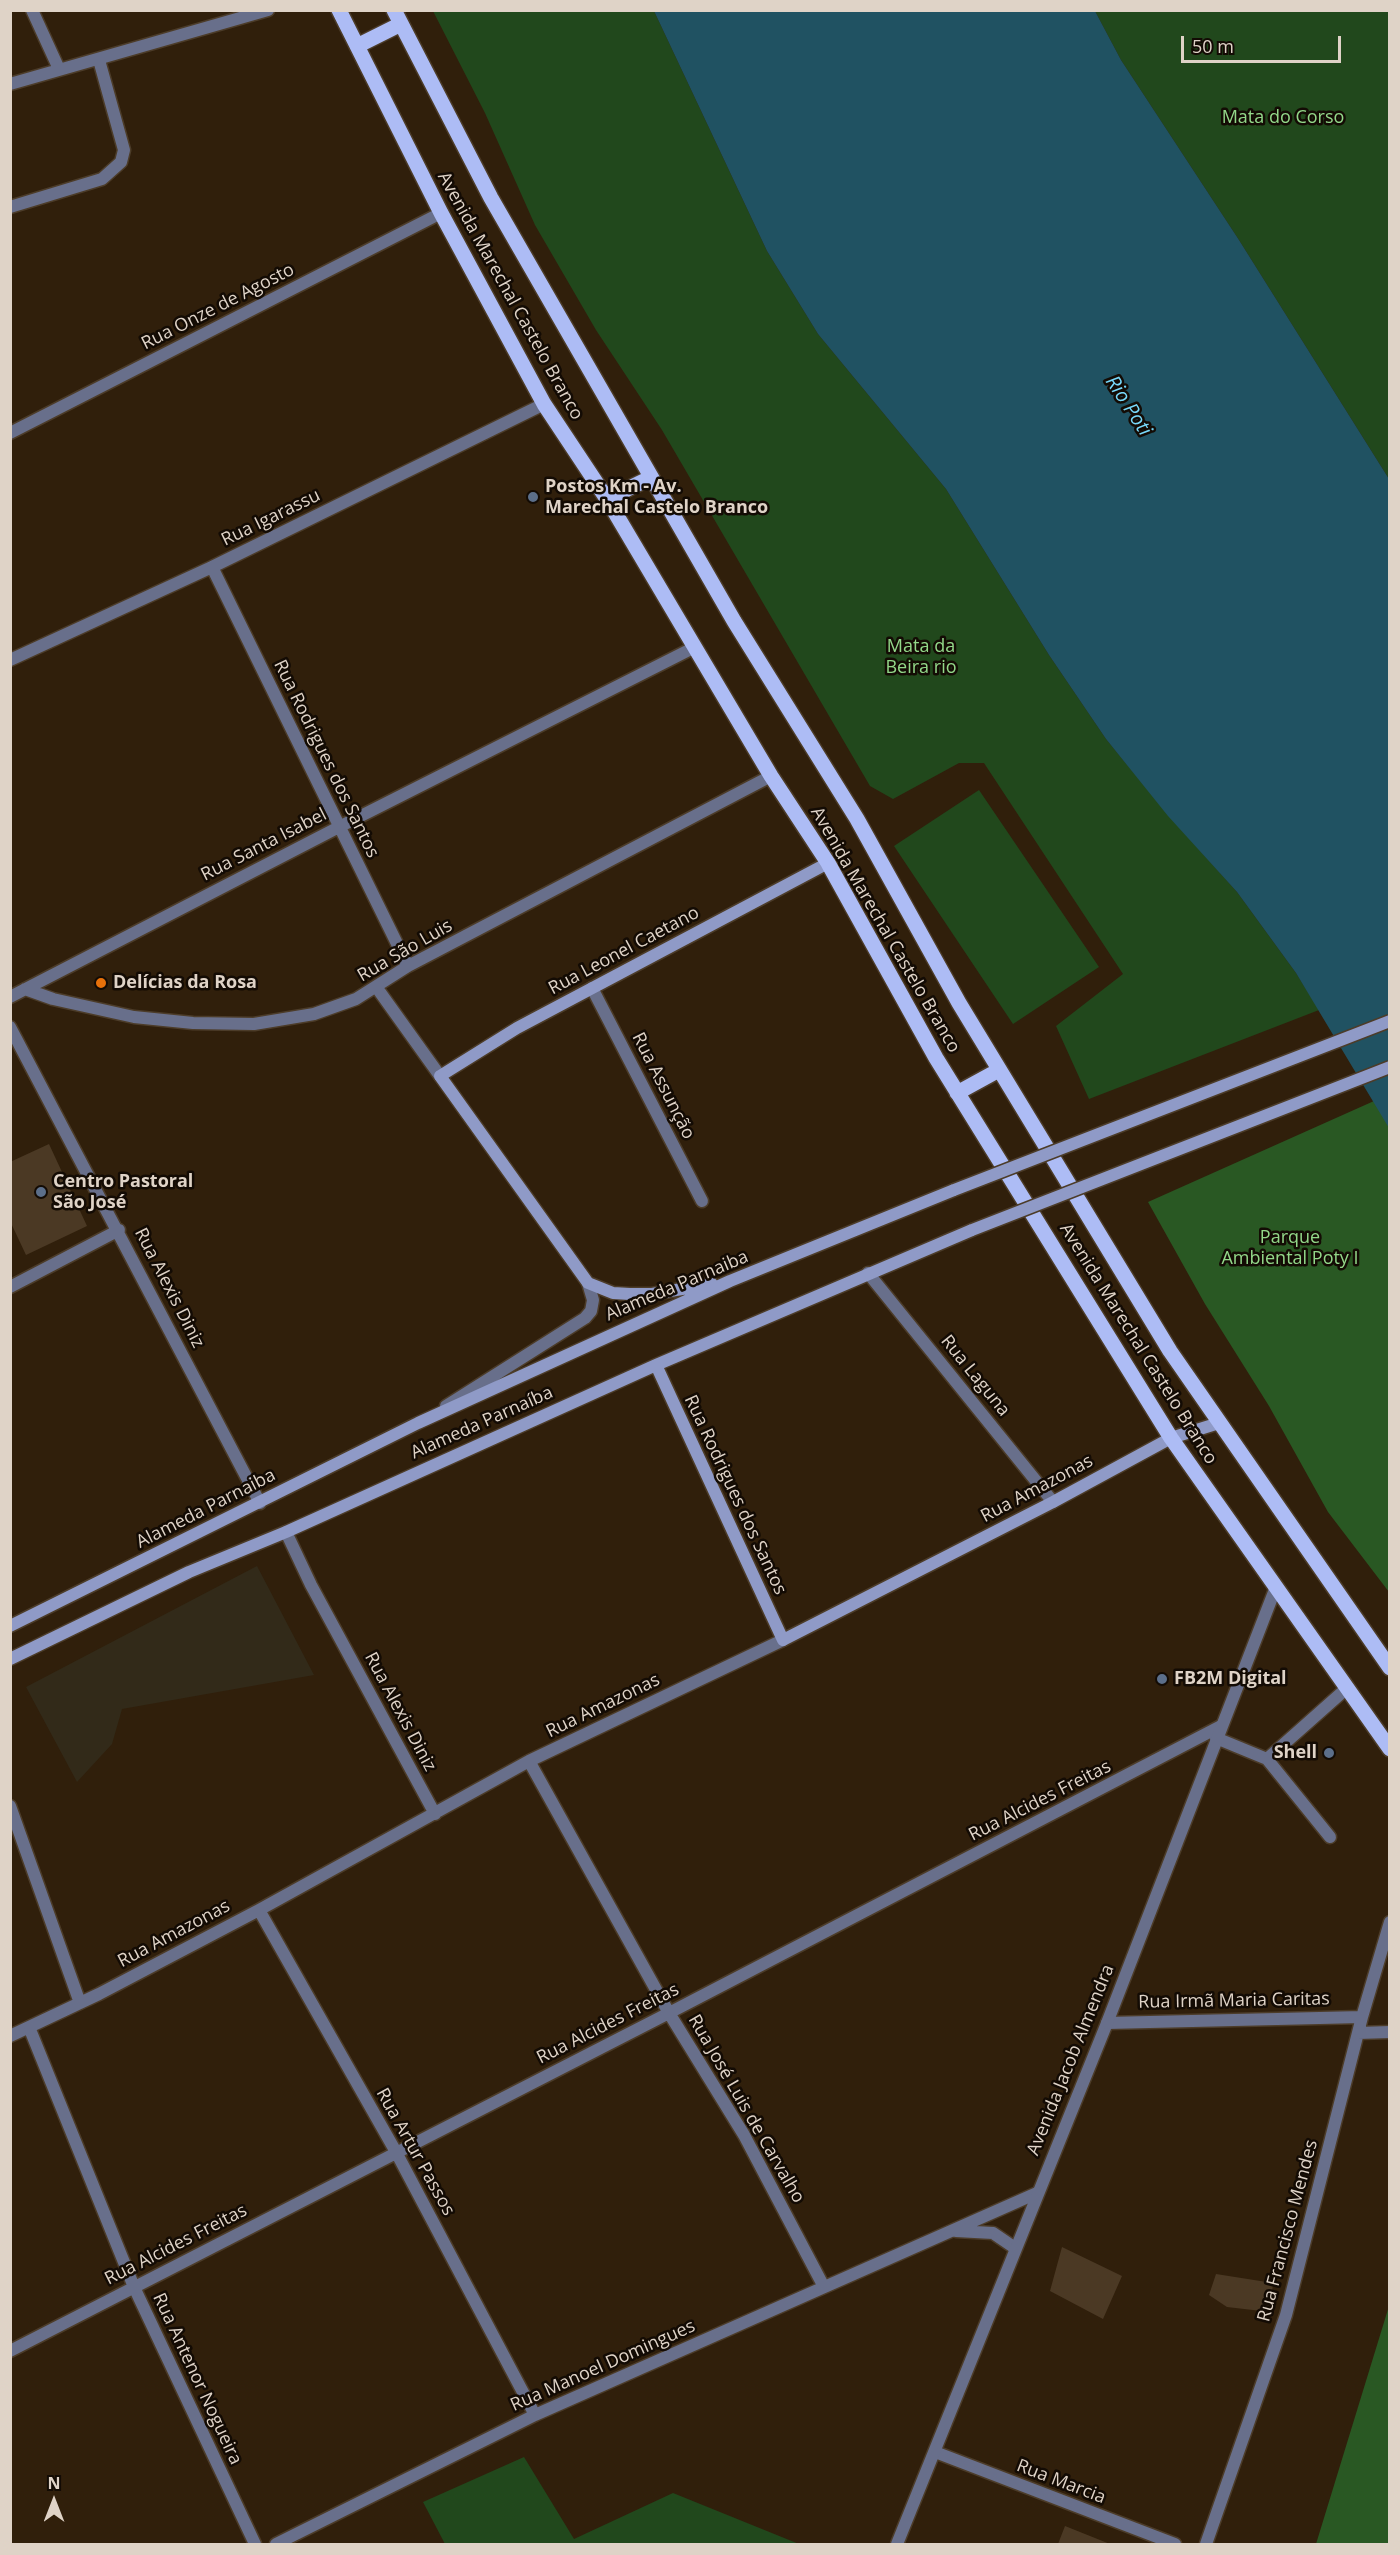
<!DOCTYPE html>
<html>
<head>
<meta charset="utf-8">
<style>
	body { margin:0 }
	#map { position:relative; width:1400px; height:2555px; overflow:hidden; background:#301f0b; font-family:"Open Sans",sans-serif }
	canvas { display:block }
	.frame { position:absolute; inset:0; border:12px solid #dfd3c7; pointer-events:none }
	.north { position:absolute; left:24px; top:2471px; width:60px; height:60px; -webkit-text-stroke:4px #130b04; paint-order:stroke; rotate:0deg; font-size:16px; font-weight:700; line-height:24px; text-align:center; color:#dfd3c7 }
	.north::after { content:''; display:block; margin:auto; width:21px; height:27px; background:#dfd3c7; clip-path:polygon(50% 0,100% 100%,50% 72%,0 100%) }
	.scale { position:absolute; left:1181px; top:36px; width:160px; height:27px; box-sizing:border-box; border:3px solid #dfd3c7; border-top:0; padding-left:8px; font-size:18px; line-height:21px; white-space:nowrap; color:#dfd3c7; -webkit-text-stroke:4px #130b04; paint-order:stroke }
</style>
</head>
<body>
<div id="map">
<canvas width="1400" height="2555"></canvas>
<div class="frame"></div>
<div class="north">N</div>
<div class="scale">50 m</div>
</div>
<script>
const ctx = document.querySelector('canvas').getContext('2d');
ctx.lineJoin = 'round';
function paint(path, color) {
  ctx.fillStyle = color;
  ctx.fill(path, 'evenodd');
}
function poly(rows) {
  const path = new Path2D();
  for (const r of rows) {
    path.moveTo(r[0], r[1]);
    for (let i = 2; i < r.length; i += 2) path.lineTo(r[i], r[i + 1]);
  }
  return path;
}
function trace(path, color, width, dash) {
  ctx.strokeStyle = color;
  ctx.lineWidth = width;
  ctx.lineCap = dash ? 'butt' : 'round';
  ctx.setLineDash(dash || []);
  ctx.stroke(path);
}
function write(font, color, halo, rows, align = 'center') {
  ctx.font = font + ' "Open Sans",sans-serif';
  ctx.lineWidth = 5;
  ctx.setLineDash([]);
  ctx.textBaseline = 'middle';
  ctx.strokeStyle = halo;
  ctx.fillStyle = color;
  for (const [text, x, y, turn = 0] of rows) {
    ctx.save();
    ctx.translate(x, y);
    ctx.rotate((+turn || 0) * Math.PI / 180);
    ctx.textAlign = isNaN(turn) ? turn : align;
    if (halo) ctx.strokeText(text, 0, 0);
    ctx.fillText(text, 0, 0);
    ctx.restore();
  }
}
paint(poly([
	[257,1566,314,1675,122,1709,112,1744,77,1782,26,1687]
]), '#322a19');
paint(poly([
	[433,11,654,11,767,251,818,334,946,489,1049,655,1106,739,1169,816,1237,892,1296,973,1319,1010,1089,1099,1056,1026,1123,974,984,763,959,763,893,799,870,786,662,430,596,330,535,225,485,113],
	[1095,11,1389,11,1389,479,1239,240,1121,60],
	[979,790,1099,967,1013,1024,894,846],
	[524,2457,574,2539,673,2493,799,2544,445,2544,423,2502]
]), '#21481c');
paint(poly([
	[1374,1101,1390,1128,1389,1592,1328,1512,1269,1406,1205,1304,1148,1202],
	[1389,2306,1389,2544,1316,2544]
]), '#295823');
paint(poly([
	[654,11,1095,11,1121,60,1239,240,1389,479,1389,1128,1296,973,1237,892,1168,816,1106,739,1049,655,946,489,818,334,767,251]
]), '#205262');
paint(poly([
	[49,1144,87,1226,26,1255,10,1221,10,1162],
	[1062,2247,1122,2276,1103,2319,1050,2291],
	[1216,2274,1273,2283,1270,2312,1227,2307,1209,2295],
	[1065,2526,1110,2544,1058,2544]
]), '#4b3924');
const service = poly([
	[1216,1738,1267,1759,1330,1837],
	[1267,1759,1347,1688]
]);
const minor = poly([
	[32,10,59,69],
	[10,84,268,10],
	[10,207,102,179,121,162,124,150,99,60],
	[10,433,441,213],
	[212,567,408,966],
	[10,660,212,567,544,404],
	[377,988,440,1076],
	[592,988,702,1201],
	[25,989,53,999,134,1017,193,1023,254,1024,314,1014,356,999,408,966,771,776],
	[10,997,339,827,695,647],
	[10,1027,260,1503],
	[868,1273,1053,1502],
	[10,1287,119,1230],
	[446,1406,585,1318,591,1311,593,1300,588,1283],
	[286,1532,311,1585,435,1814],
	[529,1761,669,2013,744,2135,824,2287],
	[10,1806,80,2003],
	[259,1910,396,2152,535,2415],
	[1107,2023,1362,2017],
	[29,2027,134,2287,255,2544],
	[1358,2033,1390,2032],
	[10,2036,99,1994,259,1910,529,1761,783,1640],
	[956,2231,993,2233,1015,2248],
	[10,2351,669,2013,1221,1726],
	[935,2452,1175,2544],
	[276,2544,535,2415,1037,2193],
	[1206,2544,1286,2315,1362,2017,1390,1922]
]);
const tertiary = poly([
	[897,2544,1107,2023,1276,1587]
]);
const secondary = poly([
	[712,1284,652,1294,630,1294,613,1293,588,1283,440,1076,517,1028,828,863],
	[656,1365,783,1640,1053,1502,1171,1438,1219,1423],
	[10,1626,418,1423,730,1281,954,1190],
	[10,1659,189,1572,286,1532,656,1365,972,1230]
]);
const primary = poly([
	[339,10,441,213,544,404,607,499,771,776,828,863,936,1058,1171,1438,1390,1749],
	[394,10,491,198,734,621,857,819,959,1003,1170,1351,1390,1668],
	[357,46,401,24],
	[607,499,650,478],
	[957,1093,999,1070]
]);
trace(service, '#4c3c29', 15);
trace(minor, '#4c3c29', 15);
trace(tertiary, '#4c3c29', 15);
trace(secondary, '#4c3c29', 15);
trace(primary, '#4c3c29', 18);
trace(service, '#686f8b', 12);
trace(minor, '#686f8b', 12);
trace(tertiary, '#686f8b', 12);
trace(secondary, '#8f9ac7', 12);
trace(primary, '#adbcf5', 15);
const secondaryBridge = poly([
	[954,1190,1390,1021],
	[972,1230,1390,1067]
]);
trace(secondaryBridge, '#4c3c29', 15, []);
trace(secondaryBridge, '#8f9ac7', 12);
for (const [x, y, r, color] of [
	[533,497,6,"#5c6f8a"],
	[101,983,6,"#e8710a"],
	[41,1192,6,"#5c6f8a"],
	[1162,1679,6,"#5c6f8a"],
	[1329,1753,6,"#5c6f8a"]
]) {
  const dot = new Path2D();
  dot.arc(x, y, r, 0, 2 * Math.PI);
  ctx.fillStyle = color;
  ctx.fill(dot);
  trace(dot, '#130b04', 2);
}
write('18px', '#93d889', '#130b04', [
	["Mata do Corso",1283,118],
	["Mata da",921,647],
	["Beira rio",921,668],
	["Parque",1290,1238],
	["Ambiental Poty I",1290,1259]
]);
write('18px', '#dfd3c7', '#130b04', [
	["Avenida Marechal Castelo Branco",510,296,61],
	["Rua Onze de Agosto",218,307,-27],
	["Rua Igarassu",271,518,-26],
	["Rua Rodrigues dos Santos",326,759,64],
	["Rua Santa Isabel",264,845,-27],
	["Avenida Marechal Castelo Branco",885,930,60],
	["Rua São Luis",405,951,-30],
	["Rua Leonel Caetano",624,951,-28],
	["Rua Assunção",663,1086,63],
	["Alameda Parnaiba",677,1286,-23],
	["Rua Alexis Diniz",169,1288,63],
	["Avenida Marechal Castelo Branco",1138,1344,58],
	["Rua Laguna",975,1376,51],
	["Alameda Parnaíba",482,1423,-24],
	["Rua Amazonas",1037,1489,-28],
	["Rua Rodrigues dos Santos",735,1495,65],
	["Alameda Parnaiba",206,1509,-27],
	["Rua Amazonas",603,1706,-26],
	["Rua Alexis Diniz",400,1712,62],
	["Rua Alcides Freitas",1040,1801,-27],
	["Rua Amazonas",174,1934,-28],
	["Rua Irmã Maria Caritas",1234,2001,-1],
	["Rua Alcides Freitas",608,2024,-27],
	["Avenida Jacob Almendra",1071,2060,-68],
	["Rua José Luis de Carvalho",746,2109,60],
	["Rua Artur Passos",415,2152,61],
	["Rua Francisco Mendes",1288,2231,-75],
	["Rua Alcides Freitas",176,2245,-27],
	["Rua Manoel Domingues",603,2366,-24],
	["Rua Antenor Nogueira",197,2379,65],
	["Rua Marcia",1061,2482,21]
]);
write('bold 18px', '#dfd3c7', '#130b04', [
	["Postos Km - Av.",545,487],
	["Marechal Castelo Branco",545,508],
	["Delícias da Rosa",113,983],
	["Centro Pastoral",53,1182],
	["São José",53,1203],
	["FB2M Digital",1174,1679],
	["Shell",1317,1753,"right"]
], 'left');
write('italic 20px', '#78d9fa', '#130b04', [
	["Rio Poti",1128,406,57]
]);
</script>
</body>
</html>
